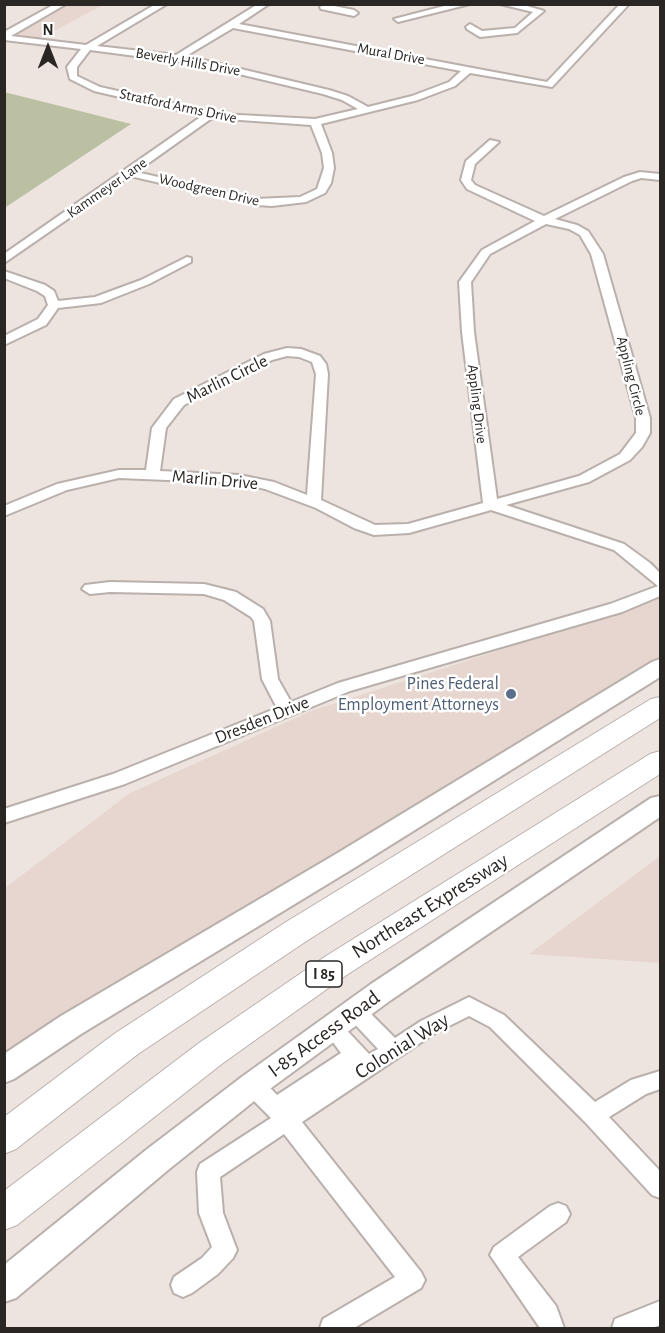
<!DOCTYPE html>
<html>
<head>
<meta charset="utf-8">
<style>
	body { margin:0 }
	#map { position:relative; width:665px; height:1333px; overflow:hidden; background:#ede4df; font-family:"Alegreya Sans",sans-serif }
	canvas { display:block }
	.frame { position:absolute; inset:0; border:6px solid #292624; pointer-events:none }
	.north { position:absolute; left:18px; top:18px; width:60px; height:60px; -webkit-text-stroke:4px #fff; paint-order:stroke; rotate:0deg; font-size:16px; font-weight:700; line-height:24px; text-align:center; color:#292624 }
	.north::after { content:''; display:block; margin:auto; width:21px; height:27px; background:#292624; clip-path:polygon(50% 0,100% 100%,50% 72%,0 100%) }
</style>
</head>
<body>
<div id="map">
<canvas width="665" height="1333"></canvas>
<div class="frame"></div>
<div class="north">N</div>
</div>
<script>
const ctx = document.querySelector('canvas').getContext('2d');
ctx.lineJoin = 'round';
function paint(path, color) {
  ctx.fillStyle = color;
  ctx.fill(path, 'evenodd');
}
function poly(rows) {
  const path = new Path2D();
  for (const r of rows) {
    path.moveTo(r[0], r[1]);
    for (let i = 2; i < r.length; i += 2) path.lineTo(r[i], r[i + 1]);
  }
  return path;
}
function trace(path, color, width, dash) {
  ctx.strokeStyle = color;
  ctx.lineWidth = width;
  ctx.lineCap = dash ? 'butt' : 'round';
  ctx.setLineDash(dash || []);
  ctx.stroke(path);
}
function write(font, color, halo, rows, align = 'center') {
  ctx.font = font + ' "Alegreya Sans",sans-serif';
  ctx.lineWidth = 5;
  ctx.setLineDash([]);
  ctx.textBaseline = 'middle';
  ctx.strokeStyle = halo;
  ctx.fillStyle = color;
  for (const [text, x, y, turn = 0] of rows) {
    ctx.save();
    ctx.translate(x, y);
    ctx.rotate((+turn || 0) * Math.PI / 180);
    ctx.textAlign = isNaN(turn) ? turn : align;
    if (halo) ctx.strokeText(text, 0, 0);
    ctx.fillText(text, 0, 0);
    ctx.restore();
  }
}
paint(poly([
	[64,5,103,5,33,42,5,37],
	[660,587,660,668,602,701,5,1071,5,888,130,793,311,711,494,652],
	[660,856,660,963,528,954,529,954]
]), '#e7d6cf');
paint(poly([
	[4,92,56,105,131,124,6,207]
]), '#bac0a1');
const minor = poly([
	[55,4,66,4,11,36,86,45,156,4,167,4,97,46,176,55,258,4,269,4,239,24,547,82,620,4,629,4,552,87,470,73,455,86,418,100,321,124,332,153,334,168,331,183,325,193,306,202,272,206,256,205,130,176,4,263,4,254,202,116,94,91,70,79,67,67,81,49,4,40,4,32,55,4],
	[233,28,461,71,449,82,412,96,368,107,348,96,329,90,186,56,233,28],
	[90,50,197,64,323,94,342,100,358,109,315,119,220,114,100,87,77,76,77,67,90,50],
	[212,118,311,125,322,153,324,168,317,189,300,197,256,199,136,172,212,118],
	[324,4,354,10,358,13,354,16,321,9,320,7,324,4],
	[452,4,470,4,398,22,394,19,452,4],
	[500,4,520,4,544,11,517,33,480,37,467,29,466,27,470,24,482,31,515,28,533,12,500,4],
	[490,140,499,142,475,164,471,180,475,185,544,216,624,177,640,172,660,174,660,180,641,178,632,181,555,219,577,225,588,231,603,254,650,418,650,433,642,447,630,460,589,482,506,505,624,544,650,563,660,573,660,596,622,612,350,691,125,784,4,823,4,809,113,774,277,708,262,679,254,621,251,617,224,600,204,594,110,592,90,594,82,589,85,585,110,582,204,584,236,592,263,609,270,621,278,679,291,702,338,683,610,604,658,586,614,550,491,510,409,533,374,535,354,528,316,508,265,489,239,483,119,478,67,490,4,516,4,506,57,484,119,470,146,470,152,428,174,399,264,354,287,348,301,349,320,356,326,364,328,374,321,500,375,525,408,524,483,503,462,332,459,282,482,250,535,221,467,189,461,180,466,161,490,140],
	[546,224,569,229,580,235,591,254,636,418,636,433,620,454,579,476,497,499,474,332,471,282,490,254,546,224],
	[287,356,299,357,312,362,316,374,307,495,274,482,239,475,160,471,166,428,184,405,272,360,287,356],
	[187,257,191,258,191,262,149,284,101,303,58,308,46,325,4,345,4,336,38,319,48,305,45,296,37,291,4,278,4,271,45,285,54,291,58,301,95,297,141,280,187,257],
	[469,997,504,1015,595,1102,631,1080,660,1071,660,1089,646,1094,609,1117,660,1171,660,1198,652,1195,585,1122,490,1027,469,1016,435,1033,302,1122,421,1272,425,1280,421,1288,354,1328,320,1328,323,1319,395,1277,284,1134,220,1177,223,1213,237,1250,233,1258,218,1274,192,1293,183,1297,174,1293,171,1285,174,1277,202,1258,212,1247,199,1213,197,1172,200,1164,271,1118,245,1092,242,1085,245,1078,253,1075,261,1078,277,1095,341,1053,323,1029,326,1023,333,1020,340,1023,369,1054,378,1049,349,1018,346,1012,349,1006,356,1003,363,1006,395,1038,421,1021,469,997],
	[558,1203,566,1206,570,1214,566,1222,518,1257,556,1306,564,1328,540,1328,490,1255,494,1247,550,1206,558,1203],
	[660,1301,660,1325,652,1328,612,1328,615,1319,660,1301]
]);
const major = poly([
	[660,659,660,677,354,868,81,1034,14,1079,4,1083,4,1054,61,1016,336,854,652,662,660,659],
	[660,796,660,817,391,1000,263,1094,168,1170,16,1298,4,1302,4,1265,146,1150,243,1076,371,984,651,798,660,796]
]);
const highway = poly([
	[660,697,660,718,308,940,138,1054,16,1149,4,1154,4,1117,114,1034,286,922,651,699,660,697],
	[660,751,660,774,348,974,223,1063,17,1225,4,1230,4,1191,199,1043,326,956,650,754,660,751]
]);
trace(minor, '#b9b0ac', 4);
trace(major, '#b9b0ac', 4);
trace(highway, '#b9b0ac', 2);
paint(minor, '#fff');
paint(major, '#fff');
paint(highway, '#fff');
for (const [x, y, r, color] of [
	[511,694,6,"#5c6f8a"]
]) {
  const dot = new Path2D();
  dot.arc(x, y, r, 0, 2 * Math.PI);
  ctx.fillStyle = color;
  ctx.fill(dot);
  trace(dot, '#fff', 2);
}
write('15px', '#292624', '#fff', [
	["Mural Drive",391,54,10],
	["Beverly Hills Drive",188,62,10],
	["Stratford Arms Drive",178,106,12],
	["Kammeyer Lane",107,188,-35],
	["Woodgreen Drive",209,190,13],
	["Appling Circle",631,376,76],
	["Appling Drive",477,404,83]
]);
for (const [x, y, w] of [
	[324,974,36]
]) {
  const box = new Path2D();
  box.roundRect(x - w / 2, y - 13, w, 26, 4.5);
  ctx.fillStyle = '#fff';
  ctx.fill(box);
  trace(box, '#292624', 1.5);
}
write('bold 16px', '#292624', null, [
	["I 85",324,974]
]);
write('18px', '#292624', '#fff', [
	["Marlin Circle",227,379,-26],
	["Marlin Drive",215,480,5],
	["Dresden Drive",262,720,-22]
]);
write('18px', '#4e5e75', '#fff', [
	["Pines Federal",499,684],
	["Employment Attorneys",499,705]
], 'right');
write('21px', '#292624', '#fff', [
	["Northeast Expressway",430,906,-32],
	["I-85 Access Road",324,1034,-36],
	["Colonial Way",402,1046,-32]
]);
</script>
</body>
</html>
